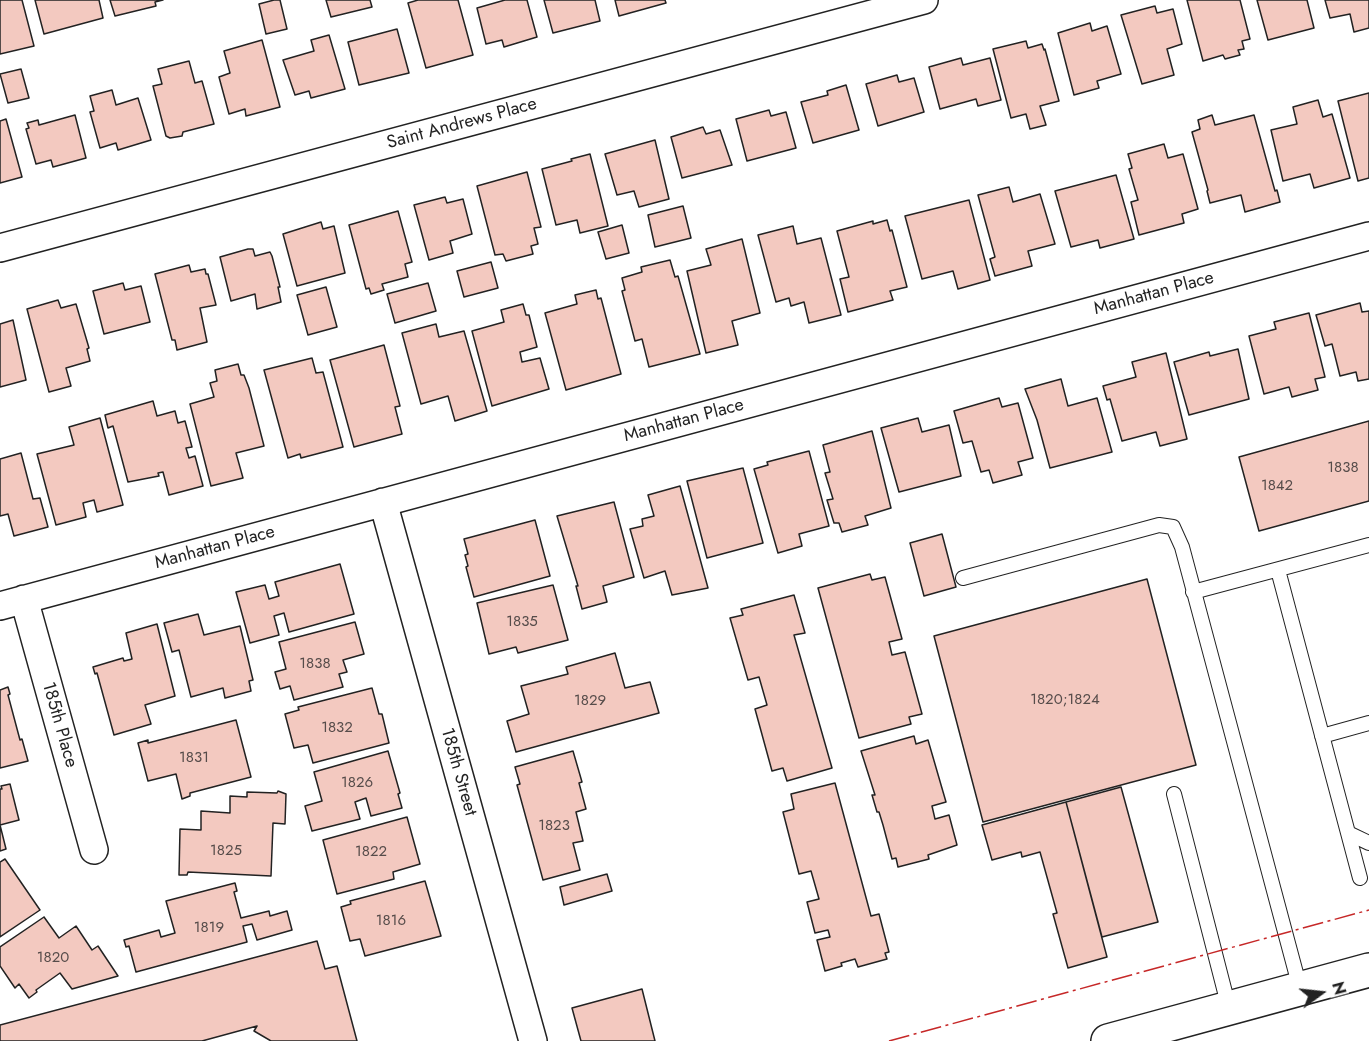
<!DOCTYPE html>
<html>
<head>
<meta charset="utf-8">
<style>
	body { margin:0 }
	#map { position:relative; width:1369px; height:1041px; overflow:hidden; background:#fff; font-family:Jost,sans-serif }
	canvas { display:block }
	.north { position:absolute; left:1291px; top:963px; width:60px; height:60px; -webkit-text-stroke:4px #fff; paint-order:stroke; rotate:75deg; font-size:16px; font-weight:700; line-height:24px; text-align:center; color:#222 }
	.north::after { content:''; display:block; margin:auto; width:21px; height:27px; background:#222; clip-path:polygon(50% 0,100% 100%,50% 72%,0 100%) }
</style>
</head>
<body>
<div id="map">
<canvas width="1369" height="1041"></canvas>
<div class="north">N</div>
</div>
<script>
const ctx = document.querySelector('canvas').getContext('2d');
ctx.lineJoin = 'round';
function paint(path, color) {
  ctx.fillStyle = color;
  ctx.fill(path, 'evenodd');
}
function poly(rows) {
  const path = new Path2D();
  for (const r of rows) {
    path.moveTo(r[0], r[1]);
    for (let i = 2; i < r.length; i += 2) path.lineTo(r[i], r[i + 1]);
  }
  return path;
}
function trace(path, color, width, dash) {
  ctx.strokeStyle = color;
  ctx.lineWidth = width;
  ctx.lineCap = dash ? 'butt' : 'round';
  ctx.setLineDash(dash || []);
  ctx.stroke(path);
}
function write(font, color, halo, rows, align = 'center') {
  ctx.font = font + ' Jost,sans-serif';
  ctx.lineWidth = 4.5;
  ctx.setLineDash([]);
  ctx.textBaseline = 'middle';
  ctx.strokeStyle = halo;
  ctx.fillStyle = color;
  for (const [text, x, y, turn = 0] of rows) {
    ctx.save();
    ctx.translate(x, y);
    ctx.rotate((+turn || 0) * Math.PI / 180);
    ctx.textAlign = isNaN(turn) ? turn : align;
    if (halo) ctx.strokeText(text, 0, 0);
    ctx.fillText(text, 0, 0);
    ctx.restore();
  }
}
const building = poly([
	[0,0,22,0,34,46,0,54,0,0],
	[35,0,99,0,103,18,44,34,35,0],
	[110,0,163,0,155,2,156,6,115,16,110,0],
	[274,0,280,0,287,29,266,34,259,4,274,0],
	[326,0,370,0,372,7,331,17,326,0],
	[418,0,458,0,473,55,426,68,408,3,418,0],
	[505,0,527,0,537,37,504,47,502,40,486,44,477,8,505,0],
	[544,0,595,0,600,21,553,33,544,0],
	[615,0,665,0,666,3,619,16,615,0],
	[1187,0,1240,0,1250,39,1242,41,1244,49,1238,50,1240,55,1225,59,1223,55,1203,61,1187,0],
	[1257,0,1307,0,1314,28,1268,40,1257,0],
	[1325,0,1369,0,1369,28,1354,32,1350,14,1330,18,1325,0],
	[1155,6,1157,13,1173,9,1182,44,1167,49,1174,75,1142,84,1121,15,1155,6],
	[1090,23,1092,31,1107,26,1121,74,1097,81,1099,88,1074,95,1058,33,1090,23],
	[397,29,409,73,359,85,348,42,397,29],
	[329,35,345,89,311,98,309,91,295,95,283,60,314,51,311,40,329,35],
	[262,40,280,107,246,116,245,109,229,114,219,77,230,73,224,51,262,40],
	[1026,41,1028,48,1042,44,1044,50,1045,49,1059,101,1040,106,1046,125,1030,129,1026,114,1011,118,993,49,1026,41],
	[961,58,963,65,990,58,1001,100,978,106,976,99,940,109,929,67,961,58],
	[189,61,195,83,202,81,214,124,183,132,182,136,170,138,166,136,153,86,162,84,158,69,189,61],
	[21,69,29,98,8,103,0,74,21,69],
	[897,75,899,82,914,78,924,112,878,126,866,84,897,75],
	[846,85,859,130,813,143,801,102,828,95,827,91,846,85],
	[112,90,116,105,138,98,151,140,118,150,116,143,100,148,90,112,94,111,90,96,112,90],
	[1369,93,1369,178,1358,181,1338,101,1369,93],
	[1318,100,1323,117,1332,114,1350,178,1314,188,1310,174,1283,181,1271,130,1297,124,1293,107,1318,100],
	[769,110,771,116,786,112,796,148,747,161,736,119,769,110],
	[75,115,86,158,53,167,51,160,36,164,26,129,29,128,27,123,38,120,39,125,75,115],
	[1212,115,1215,125,1254,115,1275,191,1277,190,1280,202,1245,212,1241,195,1210,203,1207,191,1208,190,1192,132,1200,129,1198,120,1212,115],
	[6,119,22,177,0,183,0,121,6,119],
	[703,127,706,134,720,130,732,165,682,178,671,137,703,127],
	[655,140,669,199,639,207,634,191,617,195,605,154,655,140],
	[1164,144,1168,158,1183,154,1198,209,1182,214,1184,223,1139,235,1131,202,1138,200,1129,169,1132,168,1128,154,1164,144],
	[590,154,608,226,580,233,577,220,556,225,542,169,572,161,571,159,590,154],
	[527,172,541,227,534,228,538,244,531,246,533,254,506,261,503,254,495,255,477,186,527,172],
	[1116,175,1134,239,1100,248,1098,240,1071,247,1055,191,1116,175],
	[1009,187,1013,202,1040,194,1055,244,1028,251,1032,266,995,276,990,259,995,257,978,195,1009,187],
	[445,197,447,203,463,199,472,234,450,241,453,253,429,260,414,205,445,197],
	[969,200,990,280,958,289,953,271,922,279,905,216,969,200],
	[683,206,691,238,655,247,648,215,683,206],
	[398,211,412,262,405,264,408,277,382,284,384,290,371,294,369,288,366,289,349,225,398,211],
	[887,220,890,231,892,230,907,287,890,291,893,300,848,312,840,279,849,277,837,231,873,221,873,224,887,220],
	[321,222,323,229,334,226,345,273,297,286,283,234,321,222],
	[622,225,629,253,606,259,598,232,622,225],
	[793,226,797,244,821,238,841,315,809,323,804,302,791,306,789,298,776,302,758,235,793,226],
	[742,239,760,313,732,321,738,345,706,353,687,271,711,265,706,249,742,239],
	[248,249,253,249,255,256,270,252,272,256,280,287,278,287,281,302,257,309,255,294,231,301,220,257,248,249],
	[670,260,675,277,678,276,700,354,649,367,642,339,635,341,622,291,625,290,622,278,642,272,641,267,670,260],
	[491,262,498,288,464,297,457,271,491,262],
	[189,265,191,272,205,269,206,274,208,274,216,305,200,308,207,342,177,350,175,340,172,340,155,274,189,265],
	[123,283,125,290,141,286,150,322,104,334,93,291,123,283],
	[428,283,436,311,395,323,387,294,428,283],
	[326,287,337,327,308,335,297,295,326,287],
	[596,290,598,299,601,298,621,374,566,390,545,313,577,304,575,295,596,290],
	[58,300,61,308,76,304,89,348,87,349,90,361,66,368,71,386,49,392,27,309,58,300],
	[1360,303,1362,312,1369,311,1369,379,1358,381,1356,372,1340,376,1332,344,1325,346,1316,315,1360,303],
	[523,304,526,315,529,315,537,347,520,352,522,362,540,358,549,389,492,406,472,331,504,322,501,310,523,304],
	[1309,313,1325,377,1315,379,1318,390,1292,397,1289,387,1264,394,1249,336,1276,329,1274,322,1309,313],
	[13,320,26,380,0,387,0,324,13,320],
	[436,324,439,337,464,331,487,411,455,421,448,396,421,404,402,333,436,324],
	[384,345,400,406,395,407,402,434,354,447,330,360,384,345],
	[1238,349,1249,399,1189,415,1174,362,1209,352,1210,356,1238,349],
	[1166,353,1187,439,1160,446,1156,432,1122,441,1110,399,1107,400,1103,386,1136,377,1132,362,1166,353],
	[312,358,316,373,323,372,343,447,301,458,300,454,288,458,264,370,312,358],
	[238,364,241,375,244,375,249,388,264,446,236,453,243,478,211,486,190,404,214,397,210,383,217,381,215,370,238,364],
	[1061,379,1068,406,1097,398,1112,452,1050,468,1037,420,1025,389,1061,379],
	[999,398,1002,407,1018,403,1033,458,1018,462,1022,475,993,483,989,470,981,472,972,441,963,443,954,411,999,398],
	[153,401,157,416,175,411,178,423,185,421,192,447,186,448,189,458,195,456,203,486,169,495,163,472,158,473,159,476,128,482,113,426,108,428,105,415,153,401],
	[100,418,123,505,97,512,94,500,83,503,86,517,56,525,37,454,74,445,69,427,100,418],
	[918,418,922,432,949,425,961,476,899,492,881,428,918,418],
	[1369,421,1369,501,1259,531,1239,457,1369,421],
	[872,431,891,508,865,516,868,525,842,532,839,523,834,523,827,500,833,499,825,473,830,472,823,445,872,431],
	[809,451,829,526,799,534,802,546,778,553,754,469,768,465,767,462,809,451],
	[21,453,33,499,40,498,48,527,14,536,8,514,0,516,0,459,21,453],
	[743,468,763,543,707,558,687,481,743,468],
	[680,486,708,588,672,595,665,571,644,578,630,529,643,526,642,519,654,516,648,495,680,486],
	[614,502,634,577,603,586,607,602,582,609,576,586,578,586,557,516,614,502],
	[535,520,550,576,474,597,466,567,468,566,465,555,468,554,464,539,535,520],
	[942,534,956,587,924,596,910,543,942,534],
	[340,564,354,614,289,632,284,613,274,616,279,635,250,643,236,592,265,585,269,599,279,596,275,582,340,564],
	[870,574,872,580,885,577,902,639,889,642,892,655,905,652,922,714,909,717,911,724,859,738,818,588,870,574],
	[1147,579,1196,765,983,822,934,636,1147,579],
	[553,585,568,640,518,653,516,647,489,654,477,603,553,585],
	[794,595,805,633,794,635,832,768,787,781,783,768,772,771,755,709,767,705,759,677,748,680,730,618,743,615,741,609,794,595],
	[198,614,204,635,240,626,253,680,249,681,251,691,225,698,223,688,191,697,179,650,172,652,164,623,198,614],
	[355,622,364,654,343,660,347,672,339,674,343,687,294,700,290,686,280,689,275,672,286,669,279,642,355,622],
	[157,624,175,696,145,705,151,724,114,735,97,673,95,674,93,667,123,658,124,661,132,659,126,633,157,624],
	[615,653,625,688,650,682,659,713,516,752,507,721,529,714,521,686,568,674,566,667,615,653],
	[8,687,10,694,8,695,20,740,22,739,28,761,0,768,0,690,8,687],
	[372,688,379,714,382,714,389,743,313,763,308,745,294,748,285,714,299,710,298,707,372,688],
	[236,720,251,777,190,793,190,796,182,799,176,774,148,781,138,743,148,740,148,743,236,720],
	[914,736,916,744,928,740,946,802,932,806,935,819,949,815,957,845,928,855,929,859,898,867,896,858,892,859,883,825,879,812,877,812,872,795,875,795,861,751,914,736],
	[388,751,400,793,398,794,402,808,371,816,366,798,355,802,360,819,312,831,305,806,322,801,314,772,388,751],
	[573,751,582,782,579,783,586,809,576,812,583,841,573,843,580,870,543,880,517,785,520,784,515,767,573,751],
	[835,783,871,916,879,914,889,952,885,953,887,959,858,967,855,959,841,963,842,966,825,971,817,940,830,937,828,930,815,933,807,902,819,899,811,871,799,874,783,812,794,809,791,794,835,783],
	[10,784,19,820,0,825,0,789,2,789,1,786,10,784],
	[1121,787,1158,922,1102,937,1066,802,1121,787],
	[278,791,286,794,285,824,273,823,271,876,188,872,187,875,179,875,180,829,201,830,201,811,230,813,230,796,247,797,247,792,277,793,278,791],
	[1066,802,1107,957,1068,968,1053,914,1057,913,1040,852,1022,857,1021,852,992,860,982,825,1066,802],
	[407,817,420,864,393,872,394,879,337,894,323,840,407,817],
	[0,825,6,849,0,851,0,825],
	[5,859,40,910,0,937,0,862,5,859],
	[607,874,612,891,564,905,560,887,607,874],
	[425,881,441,936,365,956,360,939,350,941,341,907,351,904,350,901,425,881],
	[235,883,237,891,234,892,241,918,269,911,270,916,287,911,292,930,257,940,252,924,243,926,247,942,136,972,129,946,126,947,124,940,159,930,161,937,175,933,166,901,235,883],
	[44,917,59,938,76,926,92,950,98,946,118,976,72,989,60,973,36,990,37,992,29,998,19,984,15,988,0,966,0,947,44,917],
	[317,941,325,969,337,966,357,1041,271,1041,254,1031,257,1026,202,1041,0,1041,0,1025,317,941],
	[642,989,655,1041,581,1041,572,1008,642,989]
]);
paint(building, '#f3c9c0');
trace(building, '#222', 1.5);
const service = poly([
	[1278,570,1360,878],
	[963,578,1159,525,1173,527,1182,547,1300,988],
	[1193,592,1369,545],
	[1322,736,1369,723],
	[1174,794,1229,1008],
	[1348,833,1369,843]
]);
const minor = poly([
	[0,248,924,0],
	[383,502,533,1041],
	[24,599,94,850],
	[0,606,1369,236]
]);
const primary = poly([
	[1108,1041,1369,970]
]);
trace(service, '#222', 16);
trace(minor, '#222', 30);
trace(primary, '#222', 36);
trace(service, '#fff', 14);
trace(minor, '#fff', 27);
trace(primary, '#fff', 33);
trace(poly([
	[889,1041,1369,910]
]), '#c62828', 1.5, [21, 4.5, 3, 4.5]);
write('15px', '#564c4a', null, [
	["1838",1343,468],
	["1842",1277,486],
	["1835",522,622],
	["1838",315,664],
	["1820;1824",1065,700],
	["1829",590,701],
	["1832",337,728],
	["1831",194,758],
	["1826",357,783],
	["1823",554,826],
	["1825",226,851],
	["1822",371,852],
	["1816",391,921],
	["1819",209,928],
	["1820",53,958]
]);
write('18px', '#222', '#fff', [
	["Saint Andrews Place",462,124,-15],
	["Manhattan Place",1154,294,-15],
	["Manhattan Place",684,421,-15],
	["Manhattan Place",215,548,-15],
	["185th Place",59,725,74],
	["185th Street",458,772,74]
]);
</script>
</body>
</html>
